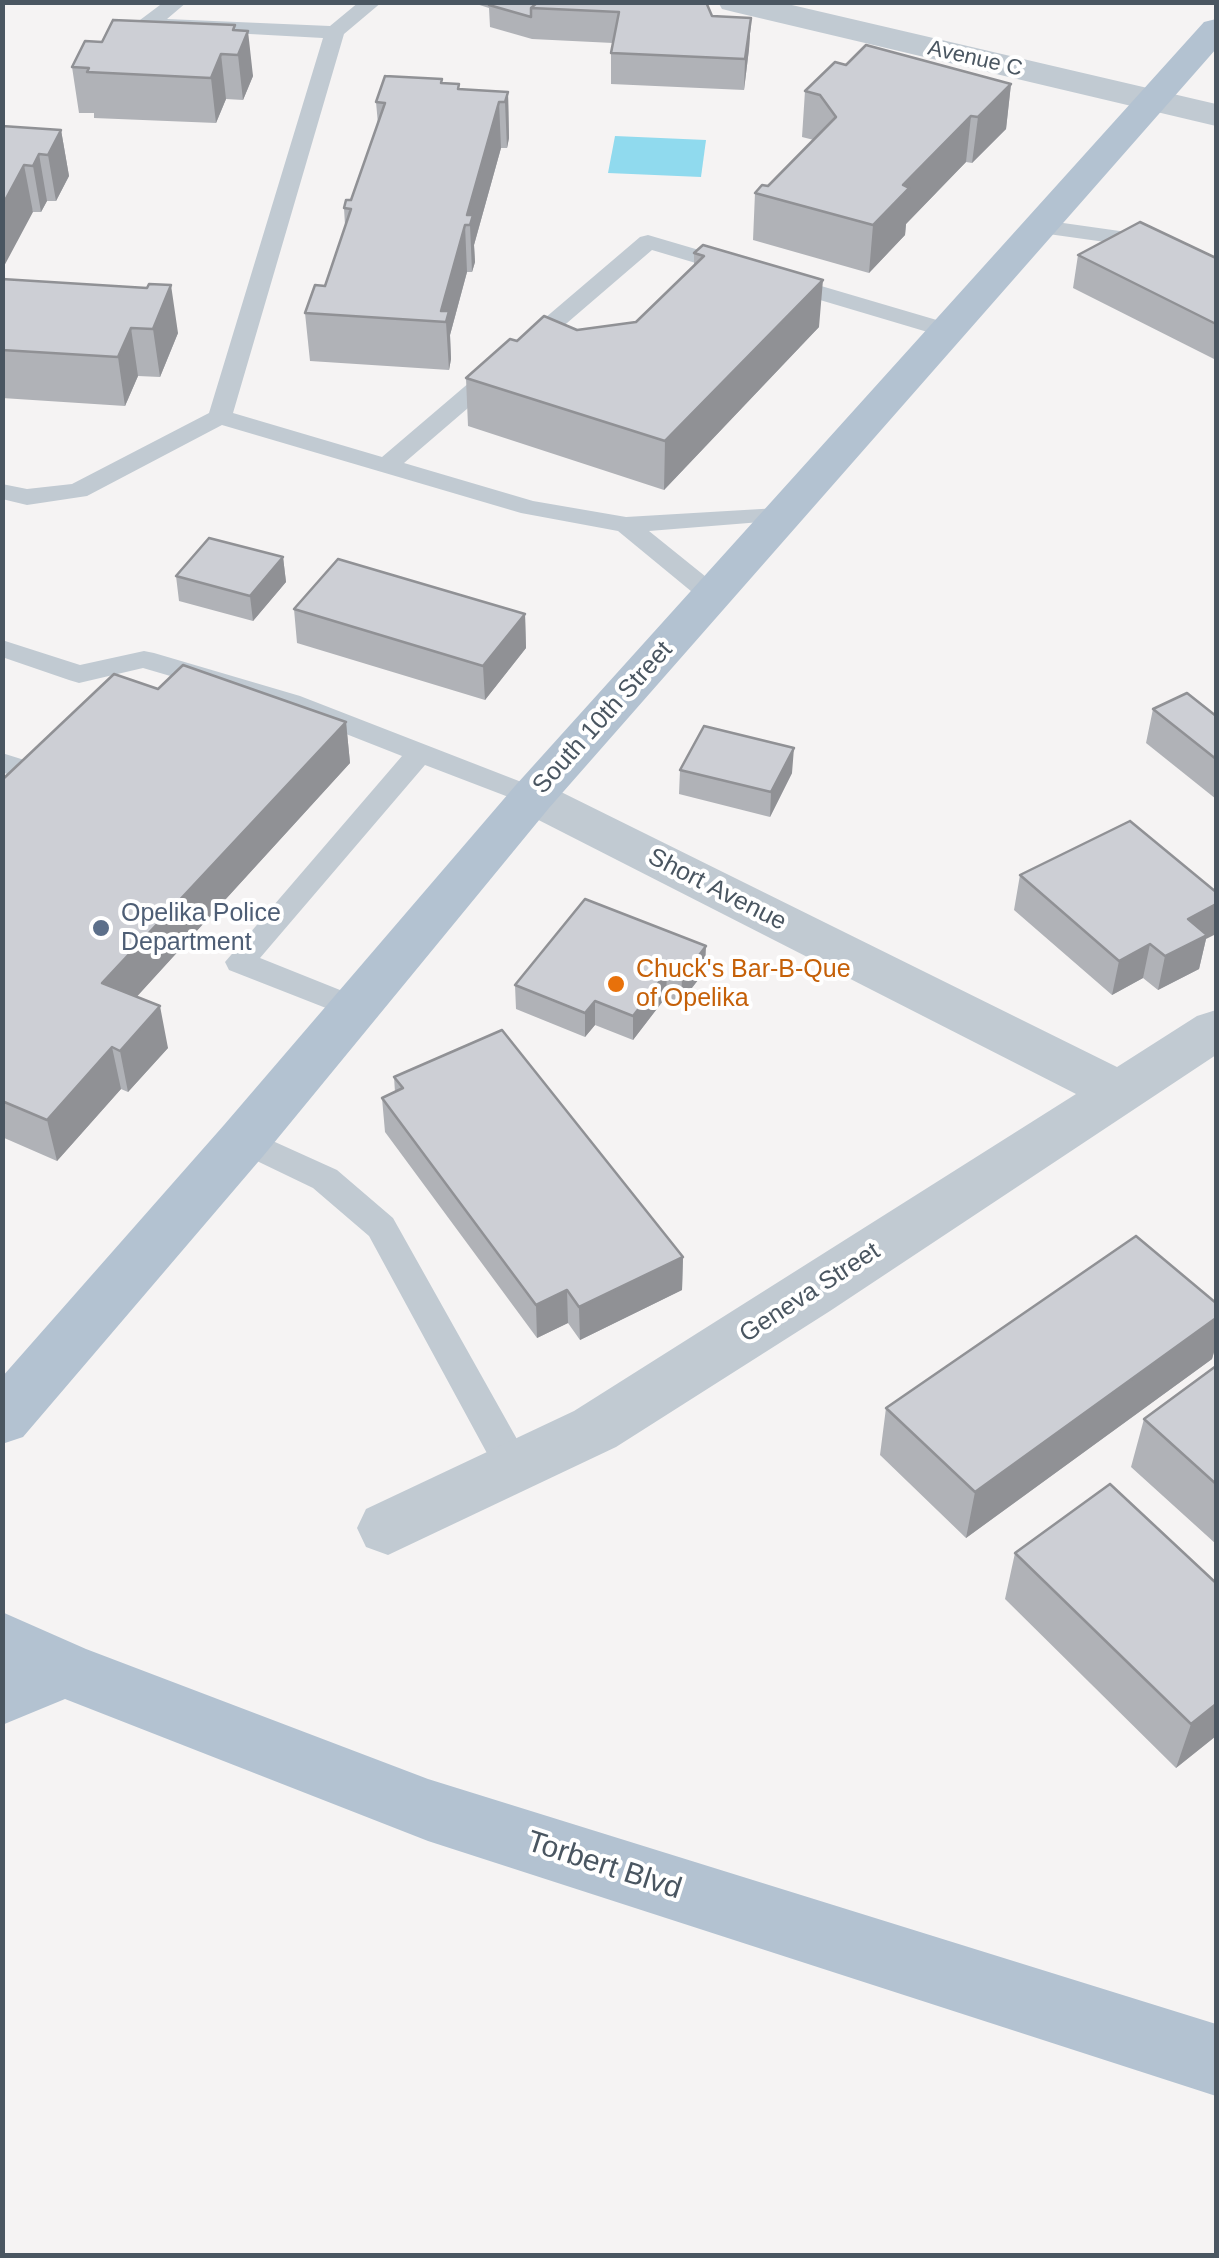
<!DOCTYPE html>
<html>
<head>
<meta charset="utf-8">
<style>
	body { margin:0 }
	#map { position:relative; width:1219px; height:2258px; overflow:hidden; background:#f5f3f3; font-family:Arial,sans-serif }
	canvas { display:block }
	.frame { position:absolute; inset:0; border:5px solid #4a5661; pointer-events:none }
</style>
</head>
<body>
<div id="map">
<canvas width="1219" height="2258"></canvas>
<div class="frame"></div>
</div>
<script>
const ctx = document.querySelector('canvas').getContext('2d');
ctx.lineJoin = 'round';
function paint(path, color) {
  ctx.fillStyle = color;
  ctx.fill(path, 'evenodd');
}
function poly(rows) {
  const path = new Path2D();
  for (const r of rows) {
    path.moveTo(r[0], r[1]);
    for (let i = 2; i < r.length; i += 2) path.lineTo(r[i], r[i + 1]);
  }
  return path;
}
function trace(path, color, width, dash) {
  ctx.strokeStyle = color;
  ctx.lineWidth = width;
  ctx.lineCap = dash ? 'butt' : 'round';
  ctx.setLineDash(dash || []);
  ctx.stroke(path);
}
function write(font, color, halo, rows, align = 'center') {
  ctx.font = font + ' Arial,sans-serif';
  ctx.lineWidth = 8;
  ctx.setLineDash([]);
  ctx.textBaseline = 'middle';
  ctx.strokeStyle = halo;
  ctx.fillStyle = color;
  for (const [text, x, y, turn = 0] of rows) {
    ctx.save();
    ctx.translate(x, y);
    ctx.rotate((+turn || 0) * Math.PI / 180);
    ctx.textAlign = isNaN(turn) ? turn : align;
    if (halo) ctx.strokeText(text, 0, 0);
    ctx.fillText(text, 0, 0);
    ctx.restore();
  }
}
paint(poly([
	[615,136,706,140,701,177,608,173]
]), '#90daee');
paint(poly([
	[164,2,187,2,167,19,330,26,359,2,382,2,344,34,233,413,382,457,640,237,648,235,957,326,961,331,949,338,941,336,652,250,404,463,533,501,626,517,795,507,799,512,795,517,786,520,649,531,721,589,725,595,712,603,703,601,618,531,521,513,222,425,87,496,27,505,2,499,2,484,27,489,72,484,209,413,323,38,140,28,140,20,164,2],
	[1042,220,1155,236,1216,267,1216,283,1141,247,1034,232,1031,227,1042,220],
	[2,640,80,665,144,651,154,653,300,696,542,790,546,797,542,804,532,806,425,765,260,958,365,1000,370,1008,365,1016,354,1019,229,970,225,962,402,756,280,708,143,668,79,683,69,680,2,657,2,640],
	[2,753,37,764,41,771,12,802,2,804,2,778,7,774,2,772,2,753],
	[244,1128,337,1170,393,1218,527,1457,532,1468,527,1479,514,1483,501,1479,369,1236,313,1188,232,1149,228,1140,232,1131,244,1128]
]), '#c1cad2');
paint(poly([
	[718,2,779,2,1216,104,1216,126,734,12,722,9,718,2],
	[532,781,549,786,1117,1067,1197,1016,1216,1010,1216,1055,830,1311,616,1447,388,1555,366,1547,357,1528,366,1509,574,1411,1076,1094,515,808,508,797,515,786,532,781]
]), '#c1cad2');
paint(poly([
	[1216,19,1216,49,549,808,264,1155,23,1437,2,1444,2,1377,224,1125,515,786,1204,22,1216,19],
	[2,1612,86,1649,428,1779,1216,2024,1216,2096,428,1841,65,1699,2,1725,2,1612]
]), '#b3c2d1');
paint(poly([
	[470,2,706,2,712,16,751,18,749,49,744,90,611,84,611,53,613,43,532,39,490,27,489,8],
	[235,30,253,76,243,100,226,99,216,123,94,118,94,113,79,113,72,67,102,42],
	[846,65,1011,84,1006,129,972,163,966,162,906,224,905,235,869,273,753,240,755,193,768,186,814,140,802,137,805,91],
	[442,83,459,89,508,92,509,138,507,148,501,148,474,245,475,262,472,272,467,272,450,335,451,359,449,370,310,361,305,313,325,286,345,225,344,208,351,200,378,124,376,102],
	[2,126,61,130,69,176,56,201,47,201,41,212,33,212],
	[703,245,819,327,664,490,468,426,466,378,517,341,577,330,636,322,694,266,694,253],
	[1078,255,1216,258,1216,360,1073,288],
	[2,279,178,333,160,377,138,376,125,406,2,398],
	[283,557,286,582,253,621,179,601,176,576],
	[294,609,525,614,526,648,485,700,297,643],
	[158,689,346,722,350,763,136,997,168,1048,128,1092,121,1089,57,1161,2,1137,2,780],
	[1153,709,1216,716,1216,799,1146,743],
	[680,770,792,773,770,817,679,794],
	[1020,875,1206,939,1199,969,1158,990,1143,978,1112,995,1014,910],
	[585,899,705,971,681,1002,666,997,633,1040,595,1025,585,1037,516,1009,515,985],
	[394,1077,683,1257,682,1290,580,1340,568,1323,537,1338,385,1132,382,1098,395,1092],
	[1216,1303,1216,1345,1212,1359,966,1538,880,1455,886,1408],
	[1216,1366,1216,1544,1131,1467,1144,1419],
	[1015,1553,1216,1736,1176,1768,1005,1599]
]), '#b0b2b7');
paint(poly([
	[751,18,749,49,744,90,745,59],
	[248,31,253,76,243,100,238,55],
	[221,54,226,99,216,123,211,78],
	[1011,84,1006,129,972,163,978,117],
	[508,92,509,138,507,148,505,102],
	[499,102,501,148,474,245,475,262,472,272,470,225,467,215],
	[971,116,966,162,906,224,905,235,869,273,873,225,903,185],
	[61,130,69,176,56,201,48,155],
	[39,154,47,201,41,212,33,166],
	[24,165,33,212,2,270,2,206],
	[465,225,467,272,450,335,451,359,449,370,446,322,441,311],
	[823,280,819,327,664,490,665,441],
	[171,285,178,333,160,377,153,329],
	[131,328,138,376,125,406,118,357],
	[283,557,286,582,253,621,250,596],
	[525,614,526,648,485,700,483,666],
	[346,722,350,763,111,1025,102,983],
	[794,748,792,773,770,817,771,792],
	[1216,904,1216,934,1206,939,1199,969,1158,990,1165,956,1188,919],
	[1150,944,1143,978,1112,995,1119,961],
	[706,946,705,971,681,1002,682,978],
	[667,972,666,997,633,1040,633,1016],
	[595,1001,595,1025,585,1037,585,1013],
	[160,1006,168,1048,128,1092,120,1051],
	[112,1047,121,1089,57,1161,47,1120],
	[683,1257,682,1290,580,1340,579,1307],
	[567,1290,568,1323,537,1338,536,1305],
	[1216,1318,1216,1345,1212,1359,966,1538,975,1492],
	[1216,1704,1216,1736,1176,1768,1191,1724]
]), '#909195');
const building = poly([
	[492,2,538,2,531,8,531,17,489,5,492,2],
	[538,2,706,2,712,16,751,18,745,59,611,53,619,12,531,8,538,2],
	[113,20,235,25,233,30,248,31,238,55,221,54,211,78,87,72,89,68,72,67,85,41,102,42,113,20],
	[866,45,1011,84,978,117,971,116,903,185,909,188,873,225,755,193,762,185,768,186,836,117,820,95,805,91,835,62,846,65,866,45],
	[385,76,442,79,441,83,459,84,458,89,508,92,505,102,499,102,467,215,473,215,470,225,465,225,441,311,449,311,446,322,305,313,315,285,325,286,351,209,344,208,346,200,351,200,385,103,376,102,385,76],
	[2,126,61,130,48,155,39,154,33,166,24,165,2,206,2,126],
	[1140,222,1216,258,1216,324,1078,255,1140,222],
	[703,245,823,280,665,441,466,378,510,339,517,341,544,316,577,330,636,322,704,256,694,253,703,245],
	[2,279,147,288,149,284,171,285,153,329,131,328,118,357,2,350,2,279],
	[209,538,283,557,250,596,176,576,209,538],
	[338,559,525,614,483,666,294,609,338,559],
	[183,665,346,722,102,983,160,1006,120,1051,112,1047,47,1120,2,1101,2,780,114,674,158,689,183,665],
	[1187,693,1216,716,1216,759,1153,709,1187,693],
	[704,726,794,748,771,792,680,770,704,726],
	[1130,821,1216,892,1216,904,1188,919,1207,935,1165,956,1150,944,1119,961,1020,875,1130,821],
	[585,899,706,946,682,978,667,972,633,1016,595,1001,585,1013,515,985,585,899],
	[502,1030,683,1257,579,1307,567,1290,536,1305,382,1098,403,1088,394,1077,502,1030],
	[1136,1236,1216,1303,1216,1318,975,1492,886,1408,1136,1236],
	[1216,1366,1216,1484,1144,1419,1216,1366],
	[1110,1484,1216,1583,1216,1704,1191,1724,1015,1553,1110,1484]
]);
paint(building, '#cdcfd5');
trace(building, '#909195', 2.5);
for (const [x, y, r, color] of [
	[101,928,10,"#5c6f8a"],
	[616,984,10,"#e8710a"]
]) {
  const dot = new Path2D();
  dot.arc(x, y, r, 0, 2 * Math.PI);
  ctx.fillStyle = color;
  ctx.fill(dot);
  trace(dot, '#fff', 4);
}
write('22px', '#4a5661', '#fff', [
	["Avenue C",975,59,13]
]);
write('25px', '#4a5661', '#fff', [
	["South 10th Street",603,718,-48],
	["Short Avenue",717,890,27],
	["Geneva Street",810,1293,-33]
]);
write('25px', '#4e5e75', '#fff', [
	["Opelika Police",121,914],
	["Department",121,943]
], 'left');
write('25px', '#c56008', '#fff', [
	["Chuck's Bar-B-Que",636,970],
	["of Opelika",636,999]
], 'left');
write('30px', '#4a5661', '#fff', [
	["Torbert Blvd",604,1866,18]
]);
</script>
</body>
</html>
